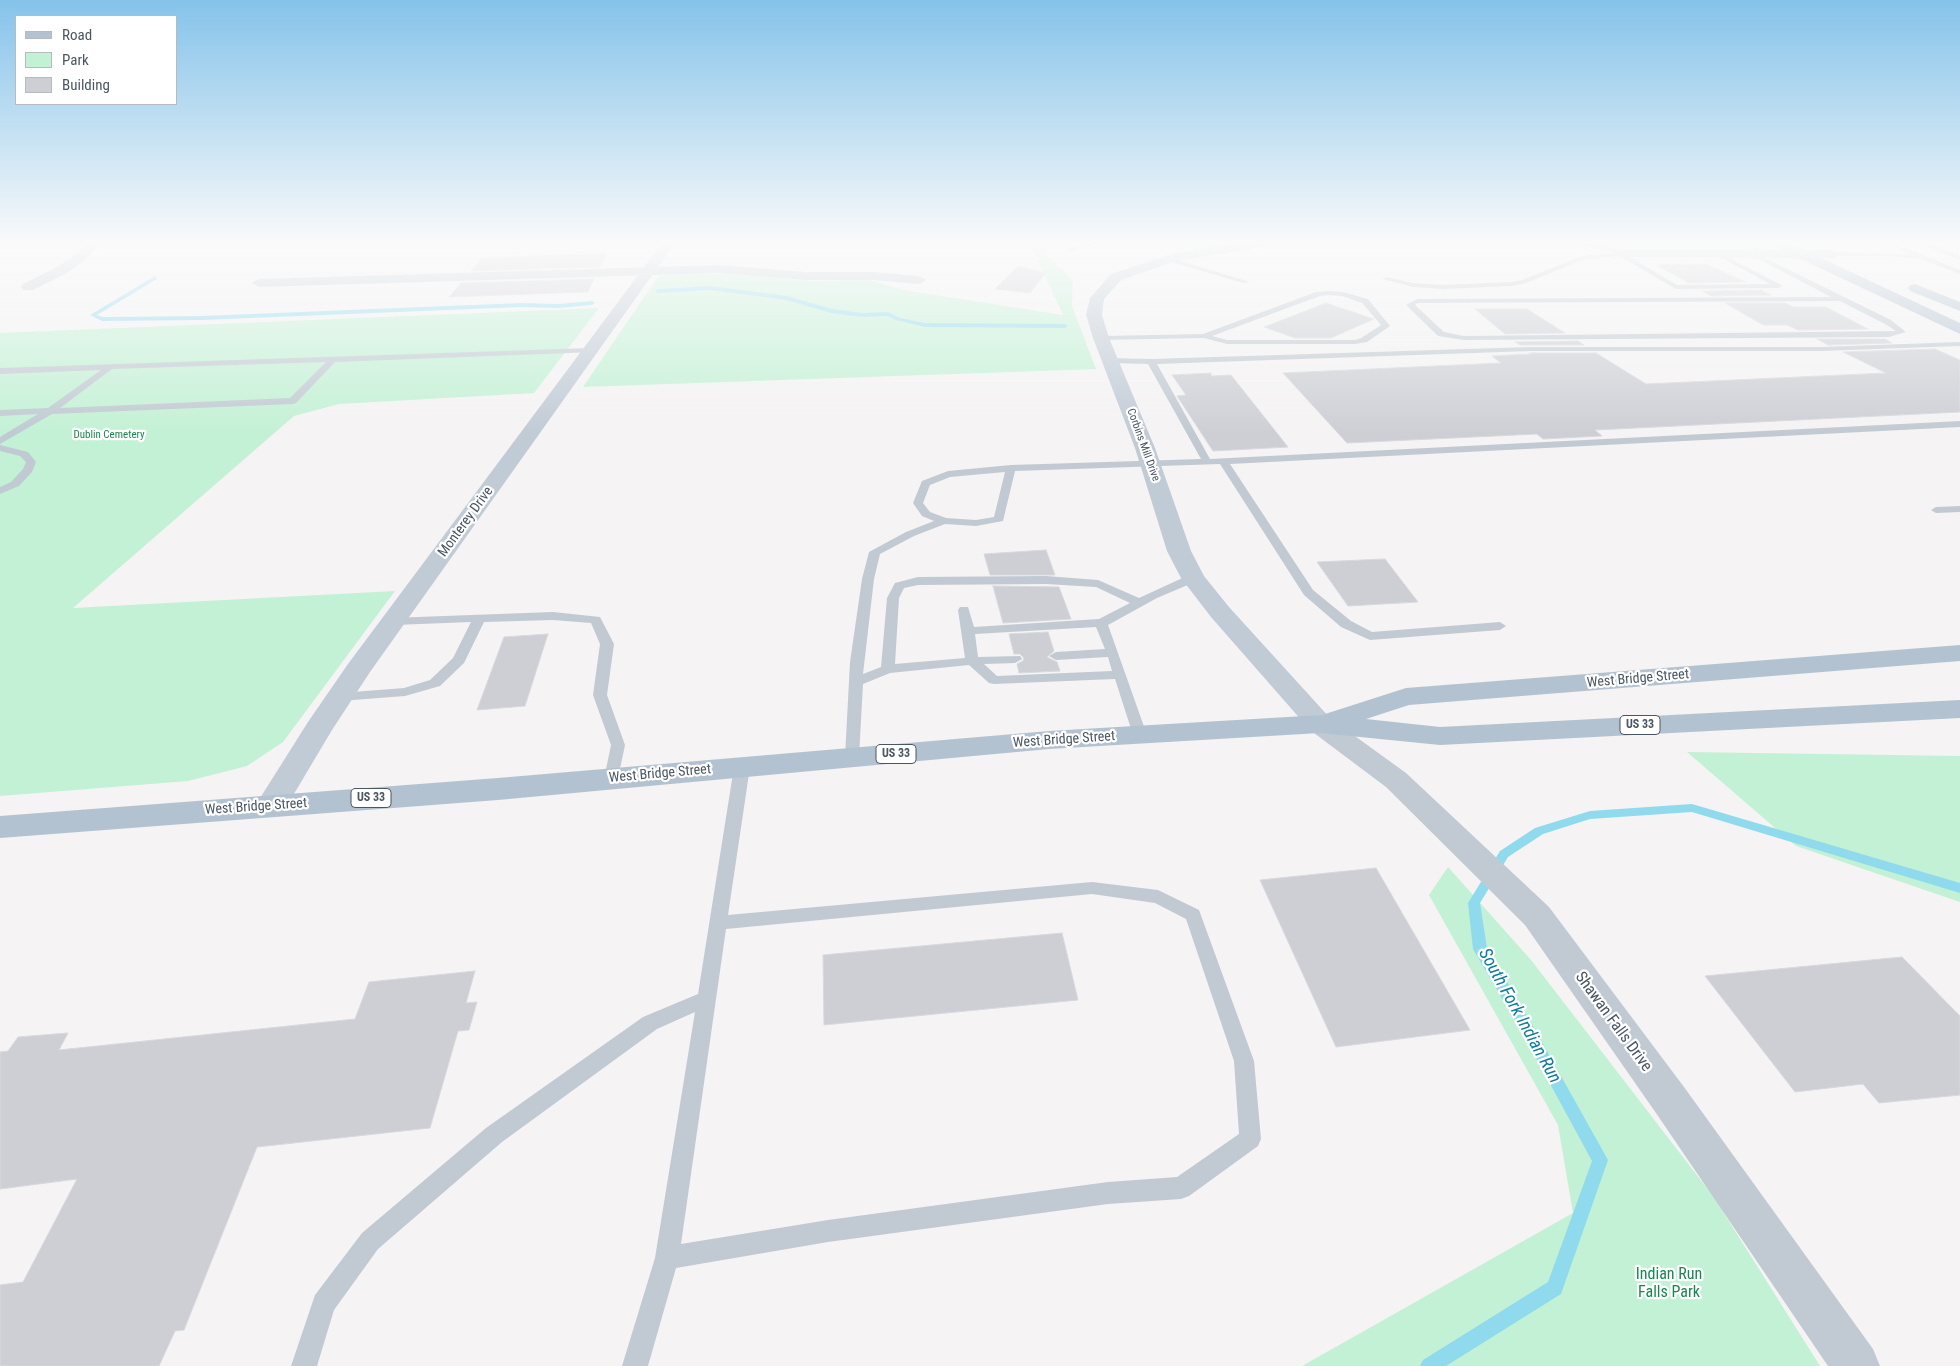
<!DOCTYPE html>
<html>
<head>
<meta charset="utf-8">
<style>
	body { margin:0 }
	#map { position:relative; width:1960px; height:1366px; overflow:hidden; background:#f5f3f3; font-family:"Roboto Condensed",sans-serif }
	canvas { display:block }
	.legend { position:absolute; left:15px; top:15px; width:162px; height:90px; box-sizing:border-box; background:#fff; border:1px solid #b7bbc0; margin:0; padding:6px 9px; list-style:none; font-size:15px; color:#4a5661 }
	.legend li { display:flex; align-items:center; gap:10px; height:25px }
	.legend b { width:25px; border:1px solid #b7bbc0 }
</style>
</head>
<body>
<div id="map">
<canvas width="1960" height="1366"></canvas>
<ul class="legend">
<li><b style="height:6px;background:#b3c2d1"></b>Road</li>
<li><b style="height:14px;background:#c3f1d5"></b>Park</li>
<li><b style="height:14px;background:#cdcfd5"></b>Building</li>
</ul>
</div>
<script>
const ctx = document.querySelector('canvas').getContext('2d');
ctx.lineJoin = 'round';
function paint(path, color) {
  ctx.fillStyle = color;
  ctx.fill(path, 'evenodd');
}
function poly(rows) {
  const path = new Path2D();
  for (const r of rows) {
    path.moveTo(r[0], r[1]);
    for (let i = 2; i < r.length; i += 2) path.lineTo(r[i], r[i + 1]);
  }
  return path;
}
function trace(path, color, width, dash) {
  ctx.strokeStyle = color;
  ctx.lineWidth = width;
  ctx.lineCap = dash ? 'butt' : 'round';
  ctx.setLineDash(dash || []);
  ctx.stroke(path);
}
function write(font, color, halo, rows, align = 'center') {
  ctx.font = font + ' "Roboto Condensed",sans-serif';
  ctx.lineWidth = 4.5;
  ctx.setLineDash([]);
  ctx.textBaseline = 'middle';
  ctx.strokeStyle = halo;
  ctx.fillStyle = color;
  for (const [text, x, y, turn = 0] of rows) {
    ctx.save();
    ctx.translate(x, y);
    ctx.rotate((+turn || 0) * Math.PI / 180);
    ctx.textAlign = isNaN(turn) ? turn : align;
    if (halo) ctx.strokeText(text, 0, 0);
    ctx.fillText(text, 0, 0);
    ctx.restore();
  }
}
paint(poly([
	[1030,243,1045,243,1047,256,1073,280,1072,306,1096,369,583,387,657,278,662,276,682,274,727,274,813,281,869,280,904,290,1063,315],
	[599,308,534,393,339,404,294,416,73,608,395,591,283,742,247,766,188,781,0,796,0,333],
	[1687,752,1960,756,1960,902,1796,846],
	[1448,867,1531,960,1713,1196,1820,1366,1302,1366,1573,1213,1558,1125,1429,895]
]), '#c3f1d5');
paint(poly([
	[155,276,157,279,97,315,103,317,202,316,521,303,558,304,592,301,595,303,592,305,558,308,521,307,202,320,102,321,90,315,155,276],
	[711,286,787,296,832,309,862,313,888,312,900,318,925,323,1065,324,1068,326,1065,328,925,327,896,320,887,316,862,317,831,313,786,300,711,290,658,293,655,291,658,289,711,286],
	[1692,804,1960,883,1960,893,1692,812,1590,819,1543,834,1508,857,1480,903,1487,948,1533,1026,1608,1160,1561,1294,1446,1366,1420,1366,1423,1360,1548,1282,1592,1161,1523,1034,1473,949,1468,903,1500,851,1535,828,1590,811,1692,804]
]), '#90daee');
const building = poly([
	[607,253,600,267,471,271,481,258,607,253],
	[1706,264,1746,282,1689,283,1656,265,1706,264],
	[1018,266,1046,273,1030,293,995,289,1018,266],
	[594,279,588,292,449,297,461,283,594,279],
	[1761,290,1771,295,1711,296,1702,291,1761,290],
	[1326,303,1374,319,1331,338,1295,338,1264,327,1326,303],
	[1725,303,1785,303,1794,307,1826,307,1868,329,1798,330,1787,325,1763,325,1725,303],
	[1475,309,1527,309,1565,333,1505,334,1475,309],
	[1817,339,1885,339,1892,343,1828,345,1817,339],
	[1578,341,1584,345,1520,345,1515,342,1578,341],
	[1935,349,1960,360,1960,412,1595,430,1602,436,1543,439,1537,434,1347,443,1283,373,1501,363,1492,356,1531,354,1529,353,1596,353,1646,384,1886,373,1843,352,1935,349],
	[1211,373,1211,376,1231,375,1288,447,1213,451,1177,396,1186,395,1172,375,1211,373],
	[1046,550,1055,575,990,575,984,554,1046,550],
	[1385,559,1418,602,1348,606,1317,562,1385,559],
	[993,586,1059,587,1071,619,1003,623,993,586],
	[1048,632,1054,651,1047,657,1057,662,1060,671,1019,673,1017,664,1023,661,1024,658,1020,654,1014,654,1009,634,1048,632],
	[548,634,525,706,477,710,504,637,548,634],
	[1376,868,1470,1030,1336,1047,1260,880,1376,868],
	[1062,933,1078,1000,824,1025,823,955,1062,933],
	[1902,957,1960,1016,1960,1095,1879,1103,1863,1084,1795,1092,1705,976,1902,957],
	[475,971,466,1003,477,1002,469,1030,458,1031,430,1128,257,1147,184,1330,175,1331,159,1366,0,1366,0,1285,23,1282,77,1179,0,1189,0,1052,8,1051,18,1037,68,1033,59,1050,355,1019,369,982,475,971]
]);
paint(building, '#cdcfd5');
trace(building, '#d7d9de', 1);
paint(poly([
	[1086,243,1096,243,1070,252,1067,250,1086,243],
	[1574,243,1603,246,1599,243,1607,243,1677,285,1770,284,1718,256,1717,255,1720,253,1783,286,1779,288,1676,289,1619,256,1585,259,1526,283,1512,286,1443,289,1413,287,1383,279,1387,277,1413,283,1443,285,1512,282,1522,280,1582,256,1614,253,1574,243],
	[1740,243,1749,243,1770,254,1765,255,1740,243],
	[1884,243,1929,243,1960,256,1960,260,1922,245,1898,245,1960,270,1960,274,1921,259,1887,256,1835,256,1832,254,1835,252,1909,254,1884,243],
	[1755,253,1891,320,1906,332,1889,337,1464,340,1438,336,1406,305,1417,299,1831,297,1753,256,1752,255,1755,253],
	[1840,301,1885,324,1896,331,1464,336,1444,332,1415,305,1418,303,1840,301],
	[1167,257,1247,281,1249,282,1243,283,1165,260,1164,259,1167,257],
	[1329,291,1343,292,1368,299,1390,326,1367,342,1355,344,1227,344,1204,338,1101,340,1097,338,1101,336,1203,334,1316,292,1329,291],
	[1329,295,1342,296,1362,303,1381,325,1361,338,1355,340,1227,340,1212,336,1320,296,1329,295],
	[1960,342,1960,346,1821,351,1531,351,1157,364,1210,459,1960,421,1960,427,1230,464,1313,590,1351,621,1372,632,1500,622,1506,626,1500,630,1370,640,1341,627,1304,595,1220,464,1015,471,1003,521,976,526,945,524,914,536,880,554,874,579,863,674,881,667,887,598,895,583,918,577,1046,576,1098,580,1139,598,1189,575,1197,575,1199,578,1197,581,1157,598,1108,625,1147,735,1145,738,1140,740,1135,738,1133,735,1115,679,994,684,989,683,969,665,890,673,863,684,859,757,857,760,852,762,847,760,845,757,850,662,862,579,869,552,906,532,934,521,922,516,913,503,922,481,948,471,1011,465,1201,459,1148,364,1111,363,1108,362,1108,358,1151,359,1531,347,1821,347,1960,342],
	[1005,472,994,517,976,520,946,518,930,512,923,503,930,485,950,477,1005,472],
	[1046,584,1096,587,1130,603,1099,619,974,627,968,607,960,607,958,610,965,658,895,664,899,598,904,588,918,585,1046,584],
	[1096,627,1105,649,1056,652,1049,656,1056,660,1108,657,1112,671,997,676,984,664,1015,663,1022,659,1020,656,978,657,975,634,1096,627],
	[591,348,595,350,594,352,335,362,296,403,293,404,52,414,0,444,0,437,38,414,0,416,0,410,48,408,101,370,0,374,0,368,591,348],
	[326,362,290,398,60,408,112,369,326,362],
	[0,445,28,452,36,462,32,472,19,486,0,494,0,487,11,482,23,469,26,462,20,456,0,451,0,445],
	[1960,506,1960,512,1936,513,1931,510,1936,507,1960,506],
	[553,612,600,617,614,644,607,695,625,745,617,783,612,784,607,783,604,779,611,745,593,695,600,644,591,623,553,620,484,622,464,663,440,686,405,696,340,701,335,700,333,697,335,694,340,693,404,688,430,680,453,658,471,622,394,625,390,624,388,621,390,618,553,612],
	[742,762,747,763,750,767,728,915,1092,882,1158,890,1199,910,1254,1061,1261,1139,1258,1146,1189,1196,1181,1199,1108,1204,828,1242,676,1268,648,1366,622,1366,655,1258,695,1012,657,1029,502,1142,378,1249,334,1310,317,1366,291,1366,315,1295,362,1233,486,1128,643,1017,698,994,734,767,737,763,742,762],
	[1092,894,1155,903,1186,919,1234,1061,1239,1134,1177,1177,1108,1182,828,1220,681,1244,726,929,1092,894]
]), '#c1cad2');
paint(poly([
	[88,243,101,243,86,259,67,273,33,290,23,290,21,287,23,284,57,267,78,253,88,243],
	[1198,243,1215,243,1224,249,1218,253,1198,243],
	[1622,250,1835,250,1841,254,1835,258,1618,257,1616,254,1622,250],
	[719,265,805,272,873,272,919,276,926,280,919,284,873,280,805,280,719,273,259,287,252,283,259,279,719,265],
	[1320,715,1330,718,1406,773,1549,907,1684,1087,1873,1349,1880,1366,1828,1366,1656,1113,1525,925,1386,787,1310,730,1306,724,1310,718,1320,715]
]), '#c1cad2');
paint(poly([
	[662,243,675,243,370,672,332,730,282,814,271,817,260,814,255,806,308,722,348,664,662,243],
	[1237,243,1269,243,1263,247,1176,261,1121,280,1104,299,1102,315,1109,338,1155,448,1191,551,1204,576,1229,607,1330,718,1334,724,1330,730,1320,733,1310,730,1211,617,1181,578,1167,551,1135,448,1093,338,1086,315,1090,298,1111,274,1174,253,1237,243]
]), '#c1cbd6');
paint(poly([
	[1772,243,1789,243,1960,323,1960,334,1773,246,1772,243],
	[1915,284,1960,302,1960,311,1910,291,1908,288,1910,285,1915,284],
	[1960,645,1960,661,1409,705,1366,719,1440,727,1960,700,1960,718,1440,745,1320,733,1049,749,498,800,0,838,0,816,498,778,1049,731,1322,715,1406,688,1960,645]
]), '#b3c2d1');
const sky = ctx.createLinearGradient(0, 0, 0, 434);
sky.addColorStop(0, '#85c3ea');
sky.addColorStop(0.56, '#fafafa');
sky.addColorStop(1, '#fafafa00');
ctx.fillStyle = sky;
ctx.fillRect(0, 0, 1960, 434);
write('11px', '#17864f', '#fff', [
	["Dublin Cemetery",109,435]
]);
write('11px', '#4a5661', '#fff', [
	["Corbins Mill Drive",1143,445,70]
]);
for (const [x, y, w] of [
	[1640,725,40],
	[896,754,40],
	[371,798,40]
]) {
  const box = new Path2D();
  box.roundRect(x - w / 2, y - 9.5, w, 19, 4);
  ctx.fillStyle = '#fff';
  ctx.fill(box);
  trace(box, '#4a5661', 1);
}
write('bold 12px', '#4a5661', null, [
	["US 33",1640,725],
	["US 33",896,754],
	["US 33",371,798]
]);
write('14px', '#4a5661', '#fff', [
	["Monterey Drive",466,522,-54],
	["West Bridge Street",1638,679,-5],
	["West Bridge Street",1064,740,-4],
	["West Bridge Street",660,774,-5],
	["West Bridge Street",256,807,-4]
]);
write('16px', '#4a5661', '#fff', [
	["Shawan Falls Drive",1613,1022,54]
]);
write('16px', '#17864f', '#fff', [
	["Indian Run",1669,1275],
	["Falls Park",1669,1293]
]);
write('italic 18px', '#0c7c9b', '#fff', [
	["South Fork Indian Run",1519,1016,61]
]);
</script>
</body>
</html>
